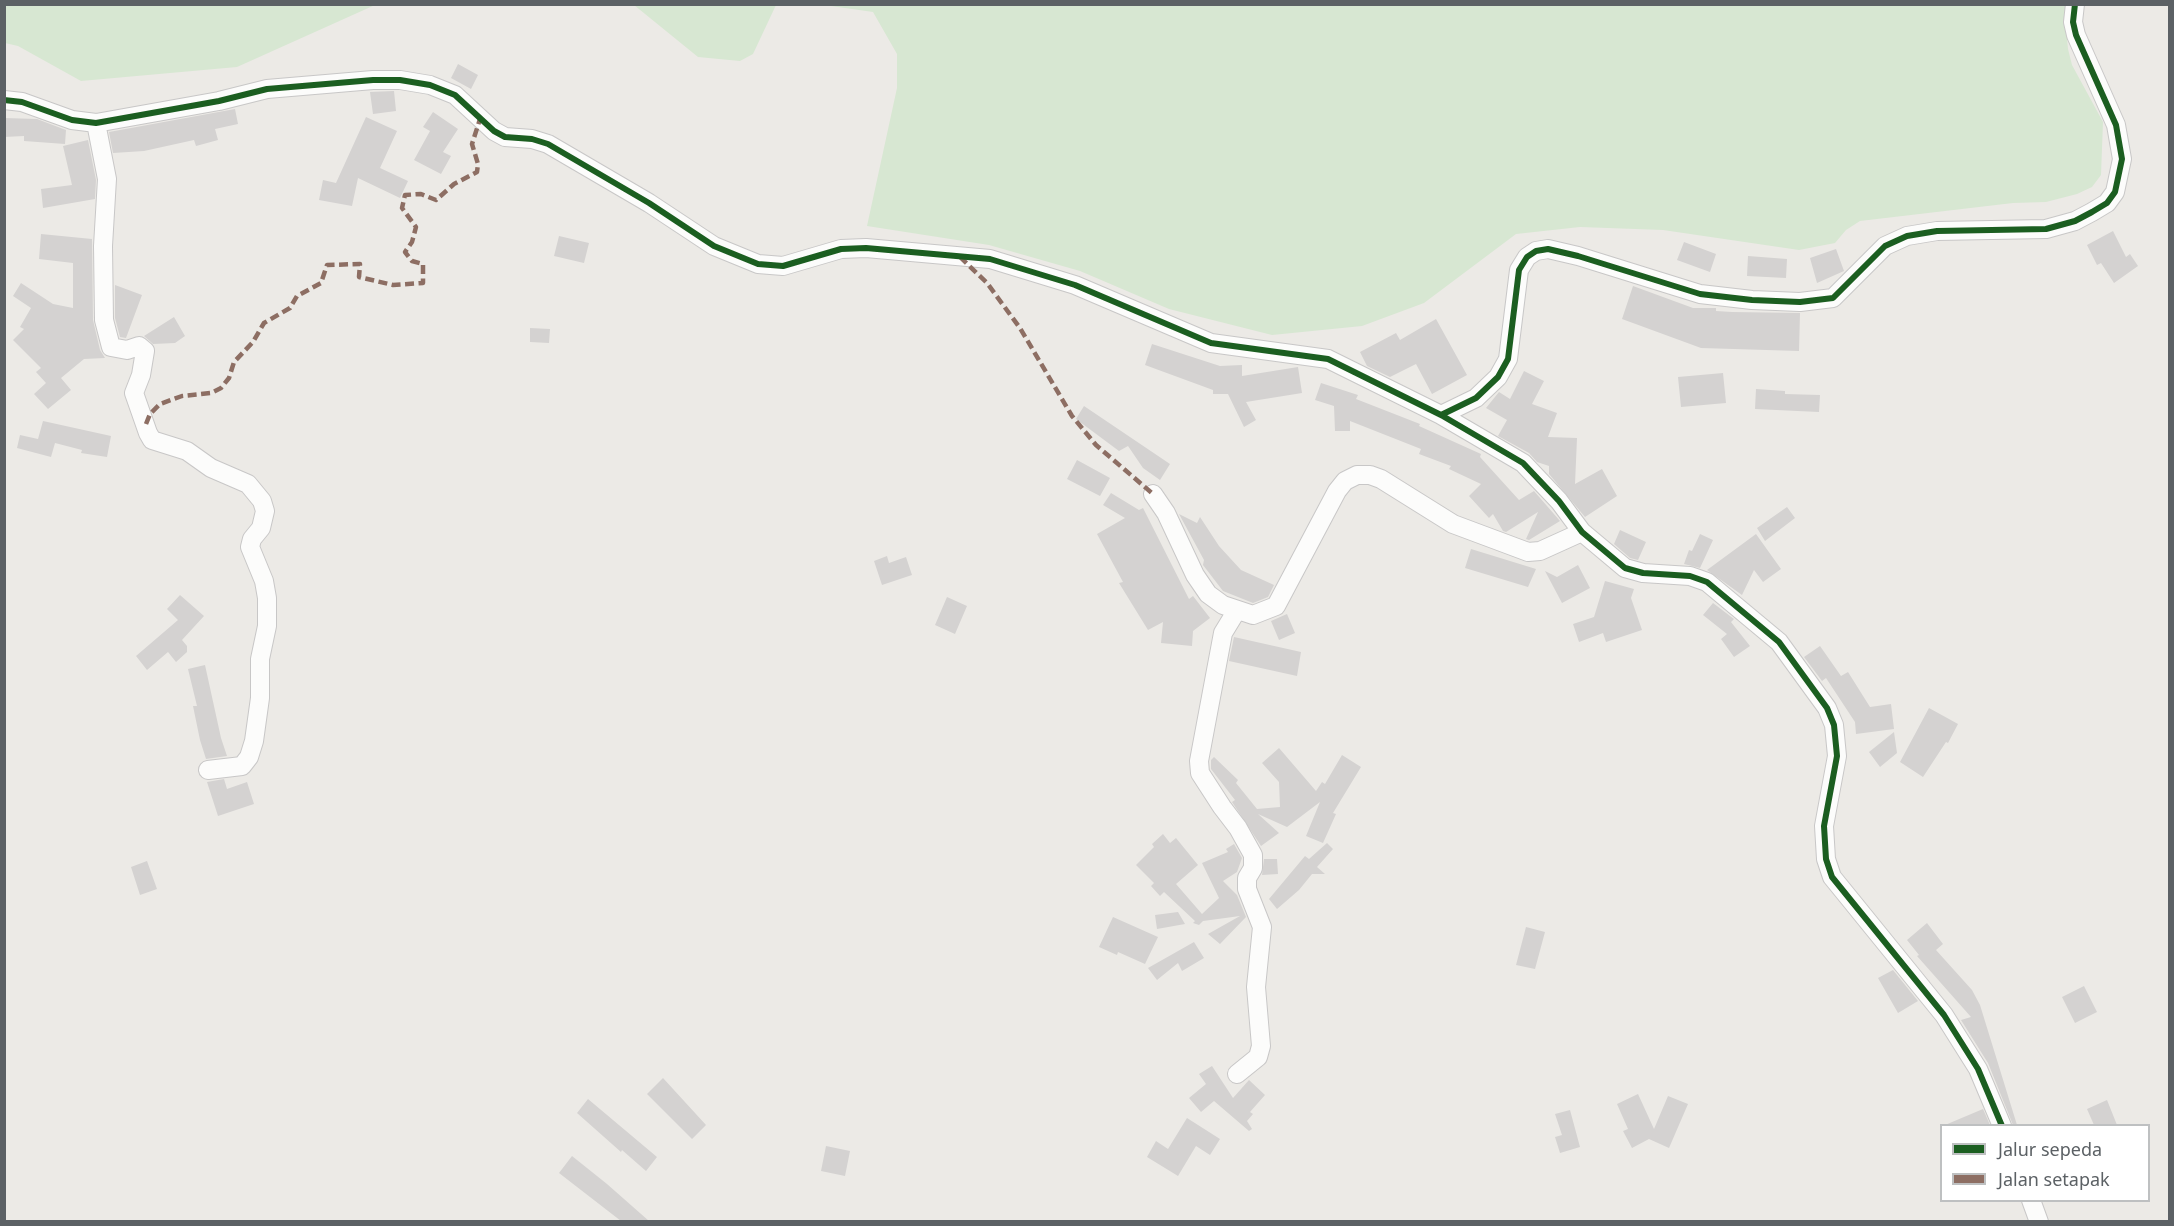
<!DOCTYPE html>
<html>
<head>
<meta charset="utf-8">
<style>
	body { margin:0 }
	#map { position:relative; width:2174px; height:1226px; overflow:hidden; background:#eceae6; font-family:"Noto Sans",sans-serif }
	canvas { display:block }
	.frame { position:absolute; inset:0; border:6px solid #5c6165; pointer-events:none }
	.legend { position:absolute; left:1940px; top:1124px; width:210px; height:78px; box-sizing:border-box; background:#fff; border:2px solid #bec0c1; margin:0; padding:8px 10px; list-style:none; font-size:18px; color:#5c6165 }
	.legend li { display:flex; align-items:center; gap:12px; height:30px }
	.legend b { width:30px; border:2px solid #bec0c1 }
</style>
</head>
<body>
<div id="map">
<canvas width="2174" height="1226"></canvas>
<div class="frame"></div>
<ul class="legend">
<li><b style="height:8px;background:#1b5e20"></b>Jalur sepeda</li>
<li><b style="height:8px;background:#8d6e63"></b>Jalan setapak</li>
</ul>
</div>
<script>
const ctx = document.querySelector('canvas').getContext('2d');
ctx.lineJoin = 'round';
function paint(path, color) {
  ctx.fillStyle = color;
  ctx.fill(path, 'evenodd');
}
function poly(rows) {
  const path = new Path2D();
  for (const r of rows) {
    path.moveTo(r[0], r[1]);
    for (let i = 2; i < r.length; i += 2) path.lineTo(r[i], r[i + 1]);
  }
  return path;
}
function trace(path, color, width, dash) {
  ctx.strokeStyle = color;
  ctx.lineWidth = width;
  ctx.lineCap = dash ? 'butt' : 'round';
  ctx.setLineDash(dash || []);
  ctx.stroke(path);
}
paint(poly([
	[4,5,5,4,375,5,237,67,81,81,18,46,5,43],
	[634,5,776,5,753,54,740,61,698,57],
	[824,5,2069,5,2065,18,2068,49,2072,65,2103,122,2101,175,2092,187,2077,194,2046,202,2013,203,1860,221,1846,230,1835,243,1799,250,1663,230,1580,227,1516,234,1424,303,1362,326,1272,335,1169,309,1080,271,989,245,867,226,897,88,897,54,873,12]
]), '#d7e7d2');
paint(poly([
	[458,64,478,75,471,89,451,78],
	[394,91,396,111,373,114,370,92],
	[235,109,238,124,215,129,218,140,196,146,194,140,144,151,113,153,109,132],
	[433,112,458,129,443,152,451,156,441,174,414,160,430,131,423,127],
	[366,117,397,131,380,168,408,181,400,198,358,178,352,206,319,200,323,180,336,183],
	[4,118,37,119,66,130,65,144,24,141,24,136,4,137],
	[88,140,96,180,95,199,43,208,41,189,72,185,63,146],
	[2113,231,2126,257,2130,254,2138,266,2114,283,2101,263,2097,265,2087,245],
	[41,234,92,239,93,320,100,350,105,358,84,359,61,378,71,390,48,409,34,394,46,383,36,372,41,368,13,340,24,329,20,327,31,308,13,296,21,283,53,304,73,308,73,263,39,259],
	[559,236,589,243,584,263,554,256],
	[1684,242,1716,254,1710,272,1677,260],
	[1836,249,1844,271,1817,283,1810,258],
	[1748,256,1787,259,1786,278,1747,276],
	[115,285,142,295,126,338,120,337,115,318],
	[1633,286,1693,308,1716,308,1716,311,1732,312,1800,313,1799,351,1701,348,1622,319],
	[174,317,185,336,175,343,153,344,144,336],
	[1436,319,1467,375,1432,394,1416,364,1390,377,1367,366,1360,352,1396,333,1400,340],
	[530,328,550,329,549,343,530,342],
	[1152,344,1220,366,1242,365,1242,376,1298,367,1302,393,1246,402,1256,420,1244,427,1228,394,1213,394,1213,390,1145,365],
	[1524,371,1544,381,1532,404,1557,413,1548,437,1577,438,1575,484,1602,469,1617,496,1585,517,1549,474,1549,466,1537,462,1529,453,1498,436,1507,420,1486,408,1499,392,1510,399],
	[1723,373,1726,403,1681,407,1678,377],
	[1321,383,1358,395,1356,399,1420,424,1419,426,1481,454,1480,457,1519,500,1534,491,1560,521,1529,540,1526,539,1538,512,1506,532,1503,531,1493,514,1489,518,1469,496,1481,484,1449,469,1451,466,1419,454,1421,449,1350,421,1350,431,1335,431,1334,406,1315,400],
	[1756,389,1785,391,1785,394,1820,395,1819,412,1755,409],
	[1084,406,1170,464,1160,480,1143,468,1128,446,1119,451,1076,419],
	[43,421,111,436,107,457,81,453,82,450,55,443,51,457,17,448,20,435,38,439],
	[1077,460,1110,478,1100,496,1067,479],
	[1111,493,1139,510,1143,508,1189,599,1193,596,1210,618,1193,631,1192,646,1161,643,1163,622,1148,630,1119,583,1123,582,1097,534,1125,518,1103,505],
	[1787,507,1795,518,1765,541,1757,528],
	[1179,514,1197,523,1200,517,1219,546,1241,570,1274,585,1268,597,1253,603,1223,591,1203,565,1204,560],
	[1620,530,1646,542,1638,560,1630,558,1614,544],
	[1700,534,1713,540,1700,568,1684,564,1689,550,1692,551],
	[1756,534,1781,569,1763,582,1754,570,1742,595,1707,570],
	[1471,549,1536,569,1528,587,1465,568],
	[887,556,889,563,906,557,912,575,882,585,874,561],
	[1578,565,1590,588,1562,603,1545,571,1557,577],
	[1605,581,1634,589,1631,598,1642,630,1606,642,1603,633,1579,642,1573,624,1594,617],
	[180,595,204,616,182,640,187,646,187,652,176,662,168,652,147,670,136,656,178,620,167,609],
	[947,597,967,606,955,634,935,625],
	[1713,603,1734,619,1731,622,1750,646,1734,657,1721,639,1727,634,1703,615],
	[1287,614,1295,633,1279,640,1271,621],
	[1234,637,1301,652,1297,676,1229,661],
	[1820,646,1841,676,1848,672,1870,707,1891,704,1894,729,1856,734,1855,722,1826,678,1822,681,1804,657],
	[205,665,221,738,227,756,206,759,200,740,193,706,197,706,188,669],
	[1929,708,1958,724,1948,743,1946,742,1923,777,1900,762],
	[1894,732,1897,753,1880,767,1869,752],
	[1279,748,1316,791,1322,782,1325,784,1342,755,1361,767,1333,813,1336,814,1323,843,1306,836,1320,802,1287,827,1258,814,1279,833,1261,846,1232,802,1235,800,1211,769,1211,760,1214,757,1238,780,1236,783,1257,809,1280,807,1279,782,1262,763],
	[224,779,227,789,247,782,254,804,218,816,207,782],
	[1163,834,1170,843,1176,838,1198,865,1176,884,1202,914,1219,898,1202,863,1228,852,1226,849,1234,844,1242,858,1237,872,1223,881,1237,895,1246,917,1220,944,1208,934,1240,916,1203,921,1199,925,1193,923,1195,921,1164,892,1160,896,1151,886,1154,883,1136,865,1154,847,1152,844],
	[1327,843,1333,849,1317,867,1325,874,1312,874,1299,890,1277,909,1269,899,1305,856,1309,859],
	[1264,859,1277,859,1278,874,1262,875],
	[147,861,157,889,140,895,131,867],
	[1178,912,1185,924,1157,929,1155,915],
	[1113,917,1158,937,1145,964,1118,952,1117,955,1099,947],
	[1927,923,1943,944,1936,950,1972,990,1980,1005,2017,1125,2013,1125,1988,1063,1961,1020,1971,1017,1917,956,1919,955,1907,940],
	[1526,927,1545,932,1535,969,1516,965],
	[1194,942,1204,958,1182,971,1178,963,1157,980,1148,968],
	[1893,970,1918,1001,1898,1013,1878,978],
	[2084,986,2097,1012,2075,1023,2062,997],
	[1212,1066,1233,1098,1249,1080,1265,1095,1250,1112,1253,1114,1247,1121,1252,1129,1249,1131,1214,1101,1201,1112,1189,1098,1206,1084,1199,1074],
	[663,1078,706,1125,692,1139,647,1094],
	[1638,1094,1654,1129,1668,1096,1688,1104,1669,1148,1649,1139,1632,1148,1623,1131,1628,1129,1617,1104],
	[588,1099,657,1157,646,1171,622,1150,621,1152,577,1113],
	[2107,1100,2117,1125,2094,1125,2087,1109],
	[1983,1109,1990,1125,1945,1125],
	[1570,1110,1580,1147,1560,1153,1555,1137,1562,1135,1555,1114],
	[1187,1118,1220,1139,1210,1155,1196,1146,1178,1176,1147,1157,1156,1141,1168,1149],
	[826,1146,850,1151,845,1176,821,1171],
	[572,1156,607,1184,649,1221,621,1221,559,1173]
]), '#d4d2d1');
const minor = poly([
	[4,100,22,102,72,120,96,123,219,101,267,89,373,80,400,80,430,85,455,95,494,131,505,137,532,139,548,144,649,203,714,246,758,264,783,266,841,249,866,248,990,259,1075,285,1211,343,1328,359,1441,415,1523,463,1559,501,1582,532,1625,568,1643,573,1690,576,1707,582,1779,642,1827,708,1834,725,1837,756,1824,826,1826,859,1832,877,1944,1015,1978,1069,2002,1126],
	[96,123,107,179,103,246,104,320,111,347,127,350,139,346,145,351,141,375,134,393,148,433,152,440,187,451,211,468,248,484,262,501,265,511,261,528,252,539,250,547,264,581,267,598,267,626,260,659,260,698,254,741,249,757,242,766,208,770],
	[1441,415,1476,398,1498,377,1508,359,1519,270,1527,257,1536,251,1548,249,1578,256,1700,294,1752,300,1800,302,1833,298,1885,246,1907,236,1937,231,2046,229,2075,221,2092,212,2107,203,2115,192,2122,159,2116,125,2076,35,2073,22,2075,4],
	[1153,494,1166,513,1195,575,1208,594,1223,605,1253,615,1276,606,1337,491,1345,481,1357,475,1370,475,1381,479,1453,524,1528,552,1540,551,1582,532],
	[1237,610,1223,633,1199,761,1200,773,1222,807,1238,828,1253,855,1253,868,1247,878,1247,889,1262,927,1256,987,1261,1046,1258,1057,1237,1074],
	[2031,1200,2039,1222]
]);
trace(minor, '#c8c7c7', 20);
trace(minor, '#fcfcfb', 18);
trace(poly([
	[960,257,987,283,1020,328,1072,416,1096,445,1153,494],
	[146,424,150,414,160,404,182,396,211,393,221,388,229,378,234,362,253,342,264,323,290,308,297,296,321,283,327,265,360,264,359,277,393,285,423,283,423,264,412,261,405,252,412,242,416,227,402,208,405,195,421,194,436,200,454,184,477,172,478,164,472,144,480,119]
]), '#8d6e63', 4.5, [9, 4.5]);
trace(poly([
	[4,100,22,102,72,120,96,123,219,101,267,89,373,80,400,80,430,85,455,95,494,131,505,137,532,139,548,144,649,203,714,246,758,264,783,266,841,249,866,248,990,259,1075,285,1211,343,1328,359,1441,415,1523,463,1559,501,1582,532,1625,568,1643,573,1690,576,1707,582,1779,642,1827,708,1834,725,1837,756,1824,826,1826,859,1832,877,1944,1015,1978,1069,2002,1126],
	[1441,415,1476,398,1498,377,1508,359,1519,270,1527,257,1536,251,1548,249,1578,256,1700,294,1752,300,1800,302,1833,298,1885,246,1907,236,1937,231,2046,229,2075,221,2092,212,2107,203,2115,192,2122,159,2116,125,2076,35,2073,22,2075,4]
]), '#1b5e20', 6);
</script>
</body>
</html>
